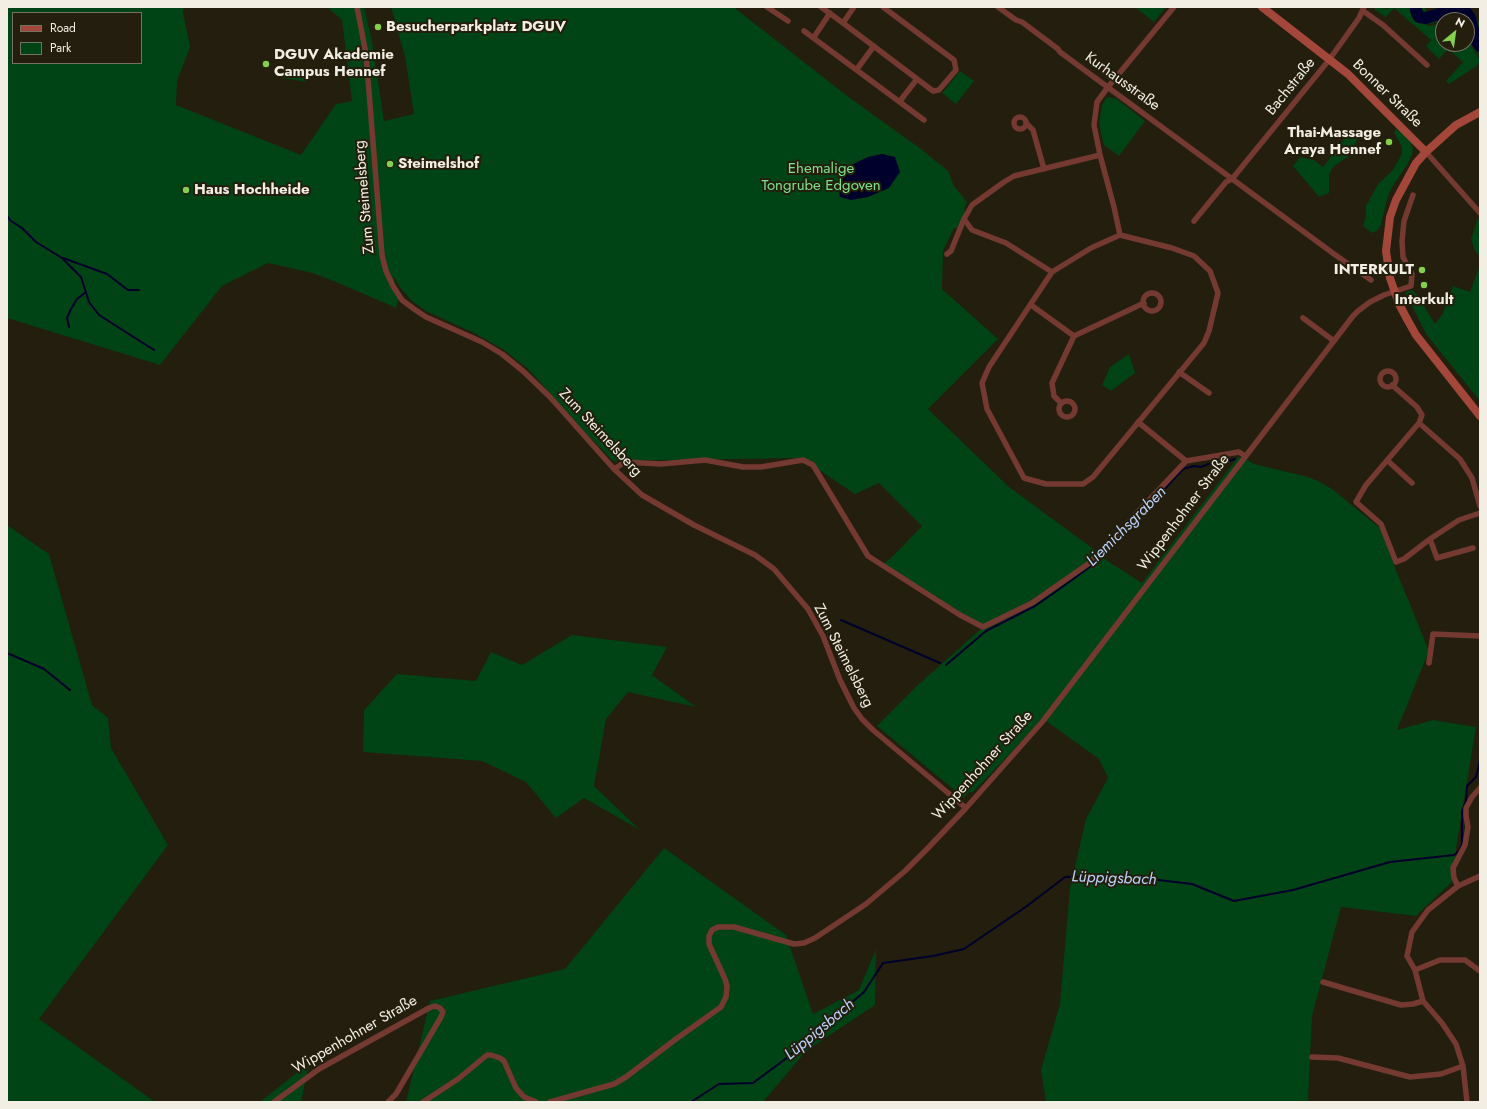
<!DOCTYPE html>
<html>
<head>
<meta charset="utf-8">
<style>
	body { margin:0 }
	#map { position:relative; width:1487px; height:1109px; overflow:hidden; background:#231e0d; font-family:Jost,sans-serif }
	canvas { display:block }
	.frame { position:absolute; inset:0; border:8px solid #f2eee3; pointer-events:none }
	.legend { position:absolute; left:12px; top:12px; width:130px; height:52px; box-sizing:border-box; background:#231e0d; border:1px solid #767163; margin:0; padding:5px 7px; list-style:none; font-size:12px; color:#f2eee3 }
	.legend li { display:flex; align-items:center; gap:8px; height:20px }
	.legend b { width:20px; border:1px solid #767163 }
	.north { position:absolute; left:1435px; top:12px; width:40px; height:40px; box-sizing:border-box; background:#231e0d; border:1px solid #767163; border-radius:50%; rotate:29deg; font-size:11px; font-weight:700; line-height:16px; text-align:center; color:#f2eee3 }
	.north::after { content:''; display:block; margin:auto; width:14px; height:18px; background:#84cf4d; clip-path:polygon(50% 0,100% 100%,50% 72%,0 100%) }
</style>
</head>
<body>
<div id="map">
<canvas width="1487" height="1109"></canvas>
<div class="frame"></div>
<ul class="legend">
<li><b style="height:5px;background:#a4473b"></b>Road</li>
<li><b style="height:11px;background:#004314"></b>Park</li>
</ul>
<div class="north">N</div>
</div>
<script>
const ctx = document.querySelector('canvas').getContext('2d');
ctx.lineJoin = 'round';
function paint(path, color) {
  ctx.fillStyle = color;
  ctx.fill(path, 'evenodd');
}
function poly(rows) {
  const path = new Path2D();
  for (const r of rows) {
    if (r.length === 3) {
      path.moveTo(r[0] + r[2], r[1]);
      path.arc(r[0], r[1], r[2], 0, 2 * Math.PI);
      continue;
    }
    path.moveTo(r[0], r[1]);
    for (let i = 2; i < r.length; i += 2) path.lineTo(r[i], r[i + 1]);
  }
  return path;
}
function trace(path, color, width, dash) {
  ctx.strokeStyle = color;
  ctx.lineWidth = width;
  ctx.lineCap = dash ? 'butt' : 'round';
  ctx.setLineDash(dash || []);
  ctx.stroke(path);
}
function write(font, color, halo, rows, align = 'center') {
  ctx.font = font + ' Jost,sans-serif';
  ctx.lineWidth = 4;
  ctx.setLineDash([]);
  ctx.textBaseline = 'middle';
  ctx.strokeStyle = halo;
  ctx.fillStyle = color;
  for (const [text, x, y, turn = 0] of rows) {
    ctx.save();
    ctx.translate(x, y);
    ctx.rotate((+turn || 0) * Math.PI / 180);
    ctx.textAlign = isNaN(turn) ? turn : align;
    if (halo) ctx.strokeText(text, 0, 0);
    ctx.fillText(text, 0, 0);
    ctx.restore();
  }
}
paint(poly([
	[7,7,184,7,183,12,190,47,177,81,176,105,301,155,336,104,352,101,342,20,327,7,364,7,372,41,384,121,414,114,405,57,391,7,735,7,736,9,850,98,921,149,948,171,954,186,967,202,964,209,966,214,959,228,954,228,943,251,942,289,998,339,928,409,1009,487,1099,553,1100,556,1142,583,1238,457,1246,459,1254,464,1308,477,1320,482,1332,489,1380,528,1398,575,1429,651,1397,730,1433,720,1476,727,1456,849,1455,879,1416,916,1341,907,1312,1016,1308,1102,1046,1102,1041,1070,1060,1004,1070,888,1086,819,1108,778,1099,759,1042,718,1005,759,973,792,969,792,964,798,877,726,919,684,982,628,883,564,893,556,922,526,879,483,855,494,801,458,613,461,581,428,551,394,527,368,504,350,476,334,426,311,412,301,402,290,393,276,399,297,396,308,336,282,312,273,268,263,222,286,160,365,7,318],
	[13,13,141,13,141,63,13,63],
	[1138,7,1166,7,1154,22,1137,9],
	[1375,7,1388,9,1389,7,1409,7,1412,18,1417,21,1430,26,1443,23,1443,44,1467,44,1467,38,1480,61,1477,66,1449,84,1446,81,1463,62,1448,49,1439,59,1426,46,1431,40,1394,8,1386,17,1375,10],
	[1412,7,1425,7,1426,11,1434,13,1449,7,1463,8,1472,15,1480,24,1480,57,1467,33,1467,20,1452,19,1429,24,1415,19],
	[284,67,307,69,306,82,283,78],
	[960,71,974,81,956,104,942,93],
	[1109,97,1117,99,1145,121,1119,156,1104,145,1099,124,1102,105,1106,98],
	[1396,129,1404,134,1412,144,1413,152,1407,165,1392,187,1387,199,1381,225,1378,230,1372,233,1363,226,1366,216,1366,206,1378,184,1393,170,1402,154,1402,147,1394,132],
	[1348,130,1357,140,1353,149,1348,157,1334,166,1329,174,1329,193,1319,197,1293,166,1300,157,1314,160,1323,167,1346,137],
	[1478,218,1480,220,1480,256,1475,251,1471,239],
	[1480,265,1480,401,1426,334,1405,292,1412,290,1416,293,1435,324,1443,313,1453,286,1470,292],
	[1129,354,1135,373,1111,391,1102,385,1110,367],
	[7,525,49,554,92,705,108,718,111,748,168,845,39,1019,155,1102,7,1102],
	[572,635,667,647,652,675,696,707,628,692,606,719,594,786,640,830,584,798,556,818,526,782,482,761,363,752,364,710,397,674,476,681,491,652,522,665],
	[664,848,786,935,813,1014,859,990,876,949,875,1005,806,1051,763,1102,406,1102,430,1001,565,969],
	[309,1063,301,1102,260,1102]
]), '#004314');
paint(poly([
	[882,154,895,157,900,172,889,188,868,197,851,200,840,197,838,184,849,166,868,157]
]), '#00002c');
trace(poly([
	[7,216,11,221,22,228,36,242,62,258,81,277,89,302,99,315,154,350],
	[63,258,107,274,128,290,139,290],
	[69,327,67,318,71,309,77,299,86,292],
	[841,620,940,663],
	[7,653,44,669,70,690],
	[946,665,986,631,1035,606,1058,590,1098,561,1183,469,1194,466,1201,467,1211,463,1222,463,1235,459],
	[691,1102,719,1084,753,1083,788,1057,864,992,883,963,933,956,964,949,1027,906,1065,877,1125,876,1192,884,1234,901,1293,890,1390,862,1454,855,1459,851,1462,844,1462,811,1466,801,1467,786,1476,777,1480,761]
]), '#00002c', 2);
trace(poly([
	[1416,7,1416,10,1419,17,1426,18,1457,9,1465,11,1470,18,1476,40,1480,46]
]), '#00002c', 12);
trace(poly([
	[357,7,366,54,382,255,386,271,393,286,402,300,414,309,426,317,482,342,502,354,523,371,550,397,614,469,642,495,694,525,755,555,774,569,808,609,823,636,840,680,854,708,862,719,873,730,966,808],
	[767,7,788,21],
	[821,7,843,23],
	[854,7,843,23,933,91,939,90,956,70,954,60,883,7],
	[998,7,1016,20,1022,22,1058,49,1060,52,1334,254,1371,280],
	[1363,11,1383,25,1427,65],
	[804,31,924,120],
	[814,37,830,13],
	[857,69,874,46],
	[900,101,917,79],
	[1020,123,6],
	[1026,123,1033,130,1044,169],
	[1426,152,1480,213],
	[1100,155,1014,176,1004,182,972,205,964,219,972,230,1006,243,1052,272,989,367,982,383,987,409,1024,478,1046,484,1083,484,1093,477,1204,343,1209,331,1218,293,1210,271,1194,256,1172,248,1120,235],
	[1194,221,1226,182,1232,179,1329,60,1359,18,1364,7],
	[1120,235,1114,207,1100,155,1094,125,1097,102,1108,87,1174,7],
	[947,254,951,251,964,219],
	[1052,272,1091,248,1120,235],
	[1152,302,9],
	[1031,305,1074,336],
	[1303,318,1334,341],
	[1388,379,8],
	[1179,372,1209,393],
	[1392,385,1417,407,1422,415,1419,423,1366,485,1356,502,1381,524,1396,562,1404,559,1430,539,1459,520,1480,513],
	[1067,409,8],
	[1061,403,1054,396,1052,383,1074,336,1144,303],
	[1138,422,1186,461],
	[1419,423,1460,459,1472,478,1480,506],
	[1388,461,1412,483],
	[614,469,625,462,661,464,705,460,743,467,761,467,803,460,813,465,868,556,960,615,983,627,1032,603,1088,564,1110,544,1136,514,1186,461,1239,452,1245,456],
	[1430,539,1437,558,1473,548],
	[1429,663,1433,634,1480,636],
	[1458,886,1454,878,1453,868,1465,845,1468,827,1466,816,1466,808,1472,797,1480,788],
	[1415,970,1440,960,1465,960,1480,971],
	[1323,982,1401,1005,1413,1004,1423,1001],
	[1312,1057,1338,1058,1410,1077,1441,1074,1463,1066],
	[274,1102,319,1069,429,1008,435,1006,440,1008,443,1012,441,1017,396,1094,388,1102],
	[423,1102,458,1079,487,1055,491,1055,500,1058,504,1061,516,1088,524,1097,536,1102],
	[550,1102,614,1084,626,1077,676,1039,721,1007,726,997,727,986,725,979,709,944,709,936,712,930,718,927,734,927,794,944,804,943,815,938,866,904,905,871,926,850,966,808,1043,721,1353,316,1358,311,1370,302,1384,295,1411,286,1412,274,1403,257,1402,241,1404,221,1413,195],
	[1467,1102,1463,1066,1456,1044,1442,1023,1423,1001,1415,970,1407,956,1412,932,1428,910,1458,886,1480,876]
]), '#743a32', 5.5);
trace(poly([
	[1262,7,1348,74,1426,152],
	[1480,112,1456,125,1426,152,1416,163,1396,200,1390,217,1386,251,1390,278,1399,304,1407,319,1416,335,1480,416]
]), '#a4473b', 8);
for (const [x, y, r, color] of [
	[378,27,4,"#84cf4d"],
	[266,64,4,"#84cf4d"],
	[1389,142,4,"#84cf4d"],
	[390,164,4,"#84cf4d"],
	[186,190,4,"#84cf4d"],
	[1422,270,4,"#84cf4d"],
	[1424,285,4,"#84cf4d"]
]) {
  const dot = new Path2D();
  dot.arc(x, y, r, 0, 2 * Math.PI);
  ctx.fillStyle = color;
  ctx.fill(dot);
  trace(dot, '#231e0d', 1.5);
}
write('bold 15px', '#f2eee3', '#231e0d', [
	["Besucherparkplatz DGUV",386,27],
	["DGUV Akademie",274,55],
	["Campus Hennef",274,72],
	["Thai-Massage",1381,133,"right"],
	["Araya Hennef",1381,150,"right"],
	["Steimelshof",398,164],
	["Haus Hochheide",194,190],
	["INTERKULT",1414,270,"right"],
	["Interkult",1424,300,"center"]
], 'left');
write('15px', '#f2eee3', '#231e0d', [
	["Kurhausstraße",1122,82,36],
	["Bachstraße",1291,87,-51],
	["Bonner Straße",1387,94,44],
	["Zum Steimelsberg",365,197,-95],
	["Zum Steimelsberg",600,433,47],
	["Wippenhohner Straße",1184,513,-53],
	["Zum Steimelsberg",843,656,63],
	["Wippenhohner Straße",983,766,-48],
	["Wippenhohner Straße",355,1035,-30]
]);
write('15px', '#7de28b', '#231e0d', [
	["Ehemalige",821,169],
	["Tongrube Edgoven",821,186]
]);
write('italic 16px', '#bbd3fb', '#231e0d', [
	["Liemichsgraben",1127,527,-45],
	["Lüppigsbach",1114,879,2],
	["Lüppigsbach",820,1030,-40]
]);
</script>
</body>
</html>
